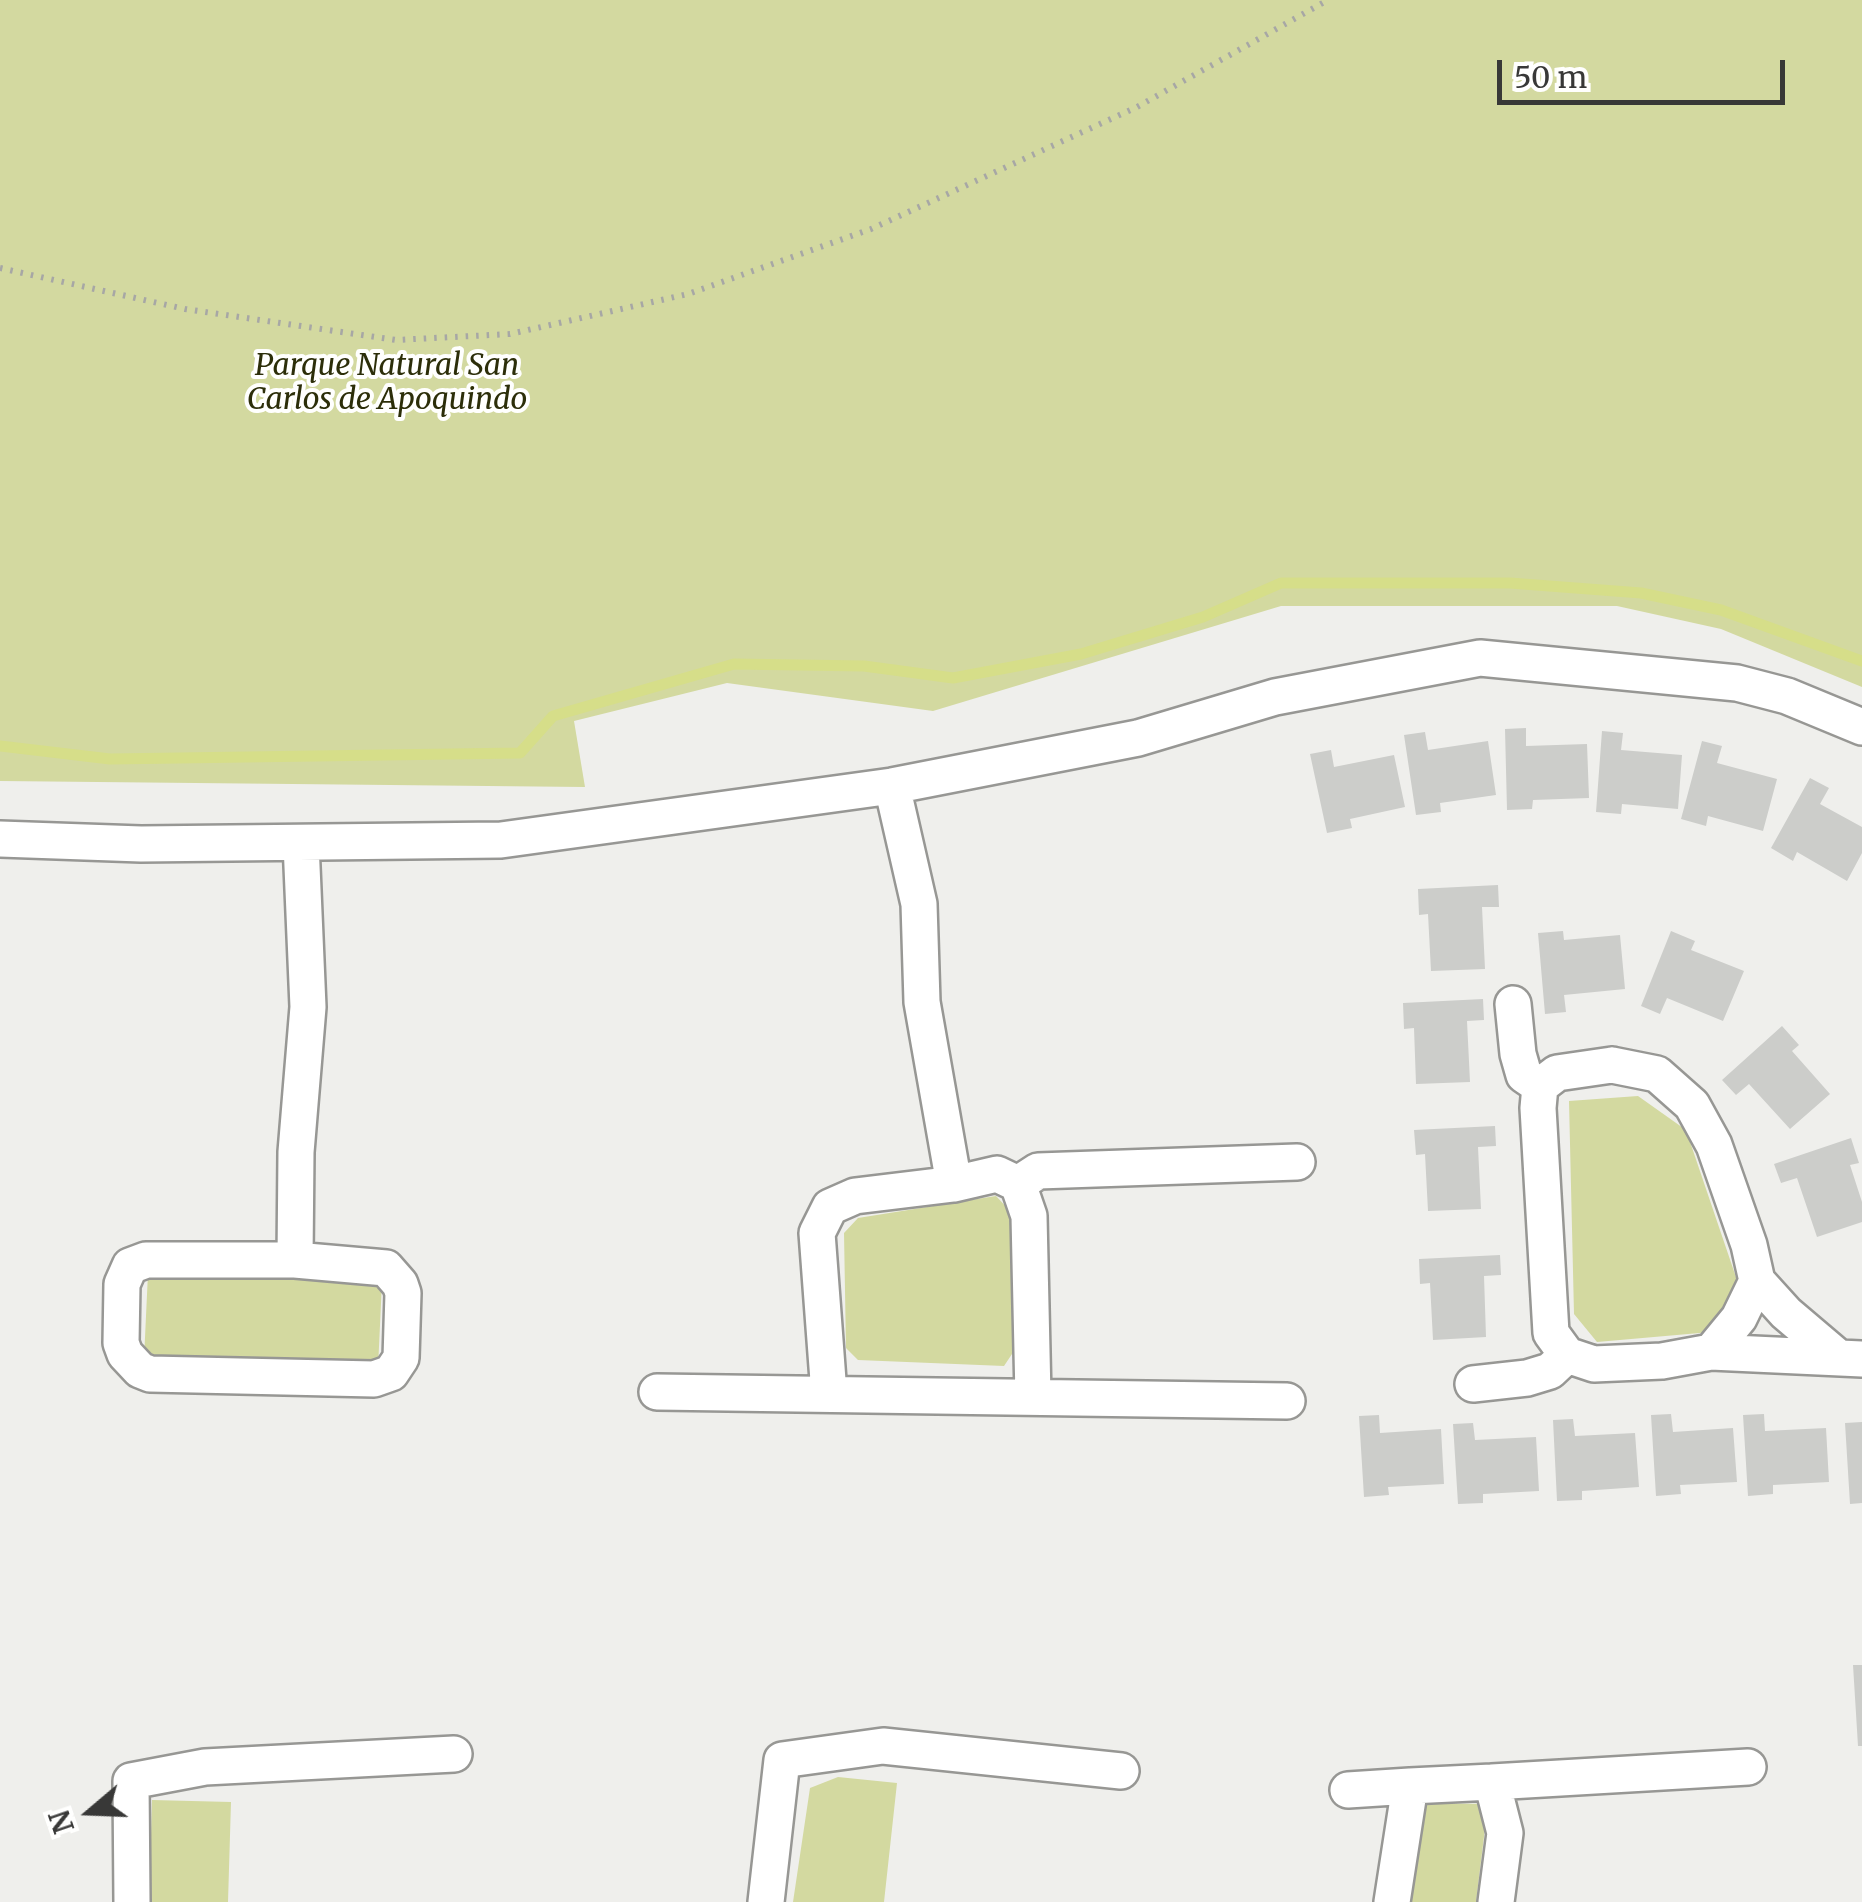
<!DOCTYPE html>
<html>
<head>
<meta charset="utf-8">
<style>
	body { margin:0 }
	#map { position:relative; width:1862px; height:1902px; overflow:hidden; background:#efefec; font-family:Merriweather,serif }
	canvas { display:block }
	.north { position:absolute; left:40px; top:1762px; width:100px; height:100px; -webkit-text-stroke:8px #fffffe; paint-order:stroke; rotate:251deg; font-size:28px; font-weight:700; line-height:40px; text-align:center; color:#383837 }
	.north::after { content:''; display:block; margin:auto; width:35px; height:45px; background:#383837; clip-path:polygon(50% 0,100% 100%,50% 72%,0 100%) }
	.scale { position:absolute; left:1497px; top:60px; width:288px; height:45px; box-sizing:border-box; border:5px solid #383837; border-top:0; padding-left:12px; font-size:30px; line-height:35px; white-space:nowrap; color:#383837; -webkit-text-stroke:8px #fffffe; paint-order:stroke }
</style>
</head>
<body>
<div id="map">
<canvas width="1862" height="1902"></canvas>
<div class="north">N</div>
<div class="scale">50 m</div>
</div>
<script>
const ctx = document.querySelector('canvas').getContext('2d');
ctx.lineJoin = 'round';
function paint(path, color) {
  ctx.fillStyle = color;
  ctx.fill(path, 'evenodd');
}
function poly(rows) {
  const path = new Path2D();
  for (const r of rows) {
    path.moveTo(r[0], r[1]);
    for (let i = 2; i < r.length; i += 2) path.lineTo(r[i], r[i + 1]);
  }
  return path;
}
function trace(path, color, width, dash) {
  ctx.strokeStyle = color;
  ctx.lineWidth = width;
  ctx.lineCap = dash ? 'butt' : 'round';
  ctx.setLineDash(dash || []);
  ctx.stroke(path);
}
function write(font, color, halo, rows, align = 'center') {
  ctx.font = font + ' Merriweather,serif';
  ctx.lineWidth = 8;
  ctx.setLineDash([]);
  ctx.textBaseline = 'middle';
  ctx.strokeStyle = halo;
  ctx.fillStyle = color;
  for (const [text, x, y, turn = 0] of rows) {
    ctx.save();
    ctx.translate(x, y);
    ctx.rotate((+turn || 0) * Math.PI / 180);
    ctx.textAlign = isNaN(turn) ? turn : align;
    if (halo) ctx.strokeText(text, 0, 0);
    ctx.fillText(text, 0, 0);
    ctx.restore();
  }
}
paint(poly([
	[0,0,1862,0,1862,687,1721,629,1617,606,1281,606,933,711,727,683,574,721,585,787,0,781],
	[1638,1096,1686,1130,1740,1289,1711,1332,1597,1342,1574,1314,1569,1101],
	[996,1196,1012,1213,1018,1345,1004,1366,858,1360,846,1348,844,1233,858,1218],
	[148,1273,382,1282,378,1368,144,1359],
	[838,1777,897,1783,884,1902,793,1902,810,1788],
	[152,1800,231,1802,228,1902,149,1902],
	[1417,1803,1488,1804,1476,1902,1404,1902]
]), '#d3d9a0');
trace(poly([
	[0,746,110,759,520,753,553,716,734,664,864,666,953,678,1081,654,1203,617,1281,583,1510,583,1641,593,1721,610,1862,661]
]), '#d6de89', 11);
paint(poly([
	[1526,728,1526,746,1587,744,1589,798,1533,800,1532,809,1507,810,1505,729],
	[1602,731,1623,733,1621,750,1682,755,1678,809,1622,804,1621,814,1596,812],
	[1425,732,1428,750,1488,741,1496,795,1440,803,1441,812,1416,815,1404,735],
	[1702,741,1722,746,1717,763,1777,779,1763,831,1708,816,1706,826,1681,819],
	[1331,750,1334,767,1394,755,1405,807,1350,819,1352,828,1327,833,1310,754],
	[1810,778,1829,788,1820,804,1862,827,1862,853,1847,881,1797,852,1793,861,1771,848],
	[1498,885,1499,907,1482,907,1485,969,1431,971,1428,914,1419,915,1418,889],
	[1563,931,1564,940,1620,935,1625,989,1564,995,1566,1012,1545,1014,1538,933],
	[1671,931,1695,941,1691,950,1744,971,1723,1021,1667,998,1660,1014,1641,1006],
	[1483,999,1484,1020,1467,1021,1470,1082,1416,1084,1414,1028,1404,1029,1403,1003],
	[1782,1026,1799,1045,1792,1051,1830,1094,1790,1129,1749,1084,1736,1095,1722,1080],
	[1495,1126,1496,1146,1478,1147,1481,1209,1428,1211,1425,1154,1416,1155,1414,1130],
	[1851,1138,1859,1163,1850,1165,1862,1202,1862,1222,1817,1237,1797,1178,1781,1183,1774,1164],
	[1500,1255,1501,1275,1484,1276,1486,1337,1433,1340,1430,1283,1420,1284,1419,1259],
	[1671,1414,1673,1432,1733,1428,1737,1482,1680,1485,1681,1494,1656,1496,1651,1415],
	[1764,1414,1765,1431,1826,1428,1829,1482,1773,1485,1773,1494,1748,1496,1743,1415],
	[1379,1415,1380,1433,1441,1429,1444,1484,1388,1487,1389,1495,1364,1497,1359,1416],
	[1573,1419,1575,1436,1635,1433,1639,1487,1582,1491,1582,1500,1557,1501,1553,1420],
	[1862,1422,1862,1503,1850,1504,1845,1423],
	[1473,1423,1475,1440,1536,1437,1539,1491,1483,1494,1483,1503,1458,1504,1453,1424],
	[1853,1665,1862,1665,1862,1746,1858,1746]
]), '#cccdca');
const minor = poly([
	[892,786,919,904,922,1002,954,1184],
	[0,839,141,844,501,840,892,786,1138,738,1275,697,1480,658,1737,683,1787,696,1862,727],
	[1513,1004,1518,1054,1524,1075,1540,1086],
	[1612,1065,1657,1074,1692,1105,1714,1145,1749,1245,1757,1281,1739,1318,1711,1352,1662,1361,1594,1364,1567,1355,1551,1333,1538,1108,1540,1086,1557,1073,1612,1065],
	[1018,1184,1038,1171,1297,1162],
	[146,1260,295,1260,386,1268,400,1284,403,1293,401,1358,391,1373,374,1379,150,1374,140,1370,125,1354,121,1343,122,1284,130,1266,146,1260],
	[295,1260,296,1152,308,1007,301,843],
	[1757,1281,1786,1313,1839,1358],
	[1711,1352,1862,1359],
	[1473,1384,1527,1378,1550,1371,1567,1355],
	[657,1392,1287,1401],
	[829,1394,817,1233,830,1207,855,1196,954,1184,997,1174,1018,1184,1029,1216,1033,1397],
	[1492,1782,1748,1767],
	[1348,1790,1410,1786],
	[132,1902,131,1781,205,1767,454,1754],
	[766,1902,782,1760,883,1746,1121,1771],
	[1392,1902,1410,1786,1492,1782,1505,1833,1496,1902]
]);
trace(minor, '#979794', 40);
trace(poly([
	[0,268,185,309,396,340,510,334,688,294,871,229,1137,107,1328,0]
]), '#a7a7a5', 6, [2.5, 8]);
trace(minor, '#fff', 35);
write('italic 30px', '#2c2e09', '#fffffe', [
	["Parque Natural San",387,367],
	["Carlos de Apoquindo",387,401]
]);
</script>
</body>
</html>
